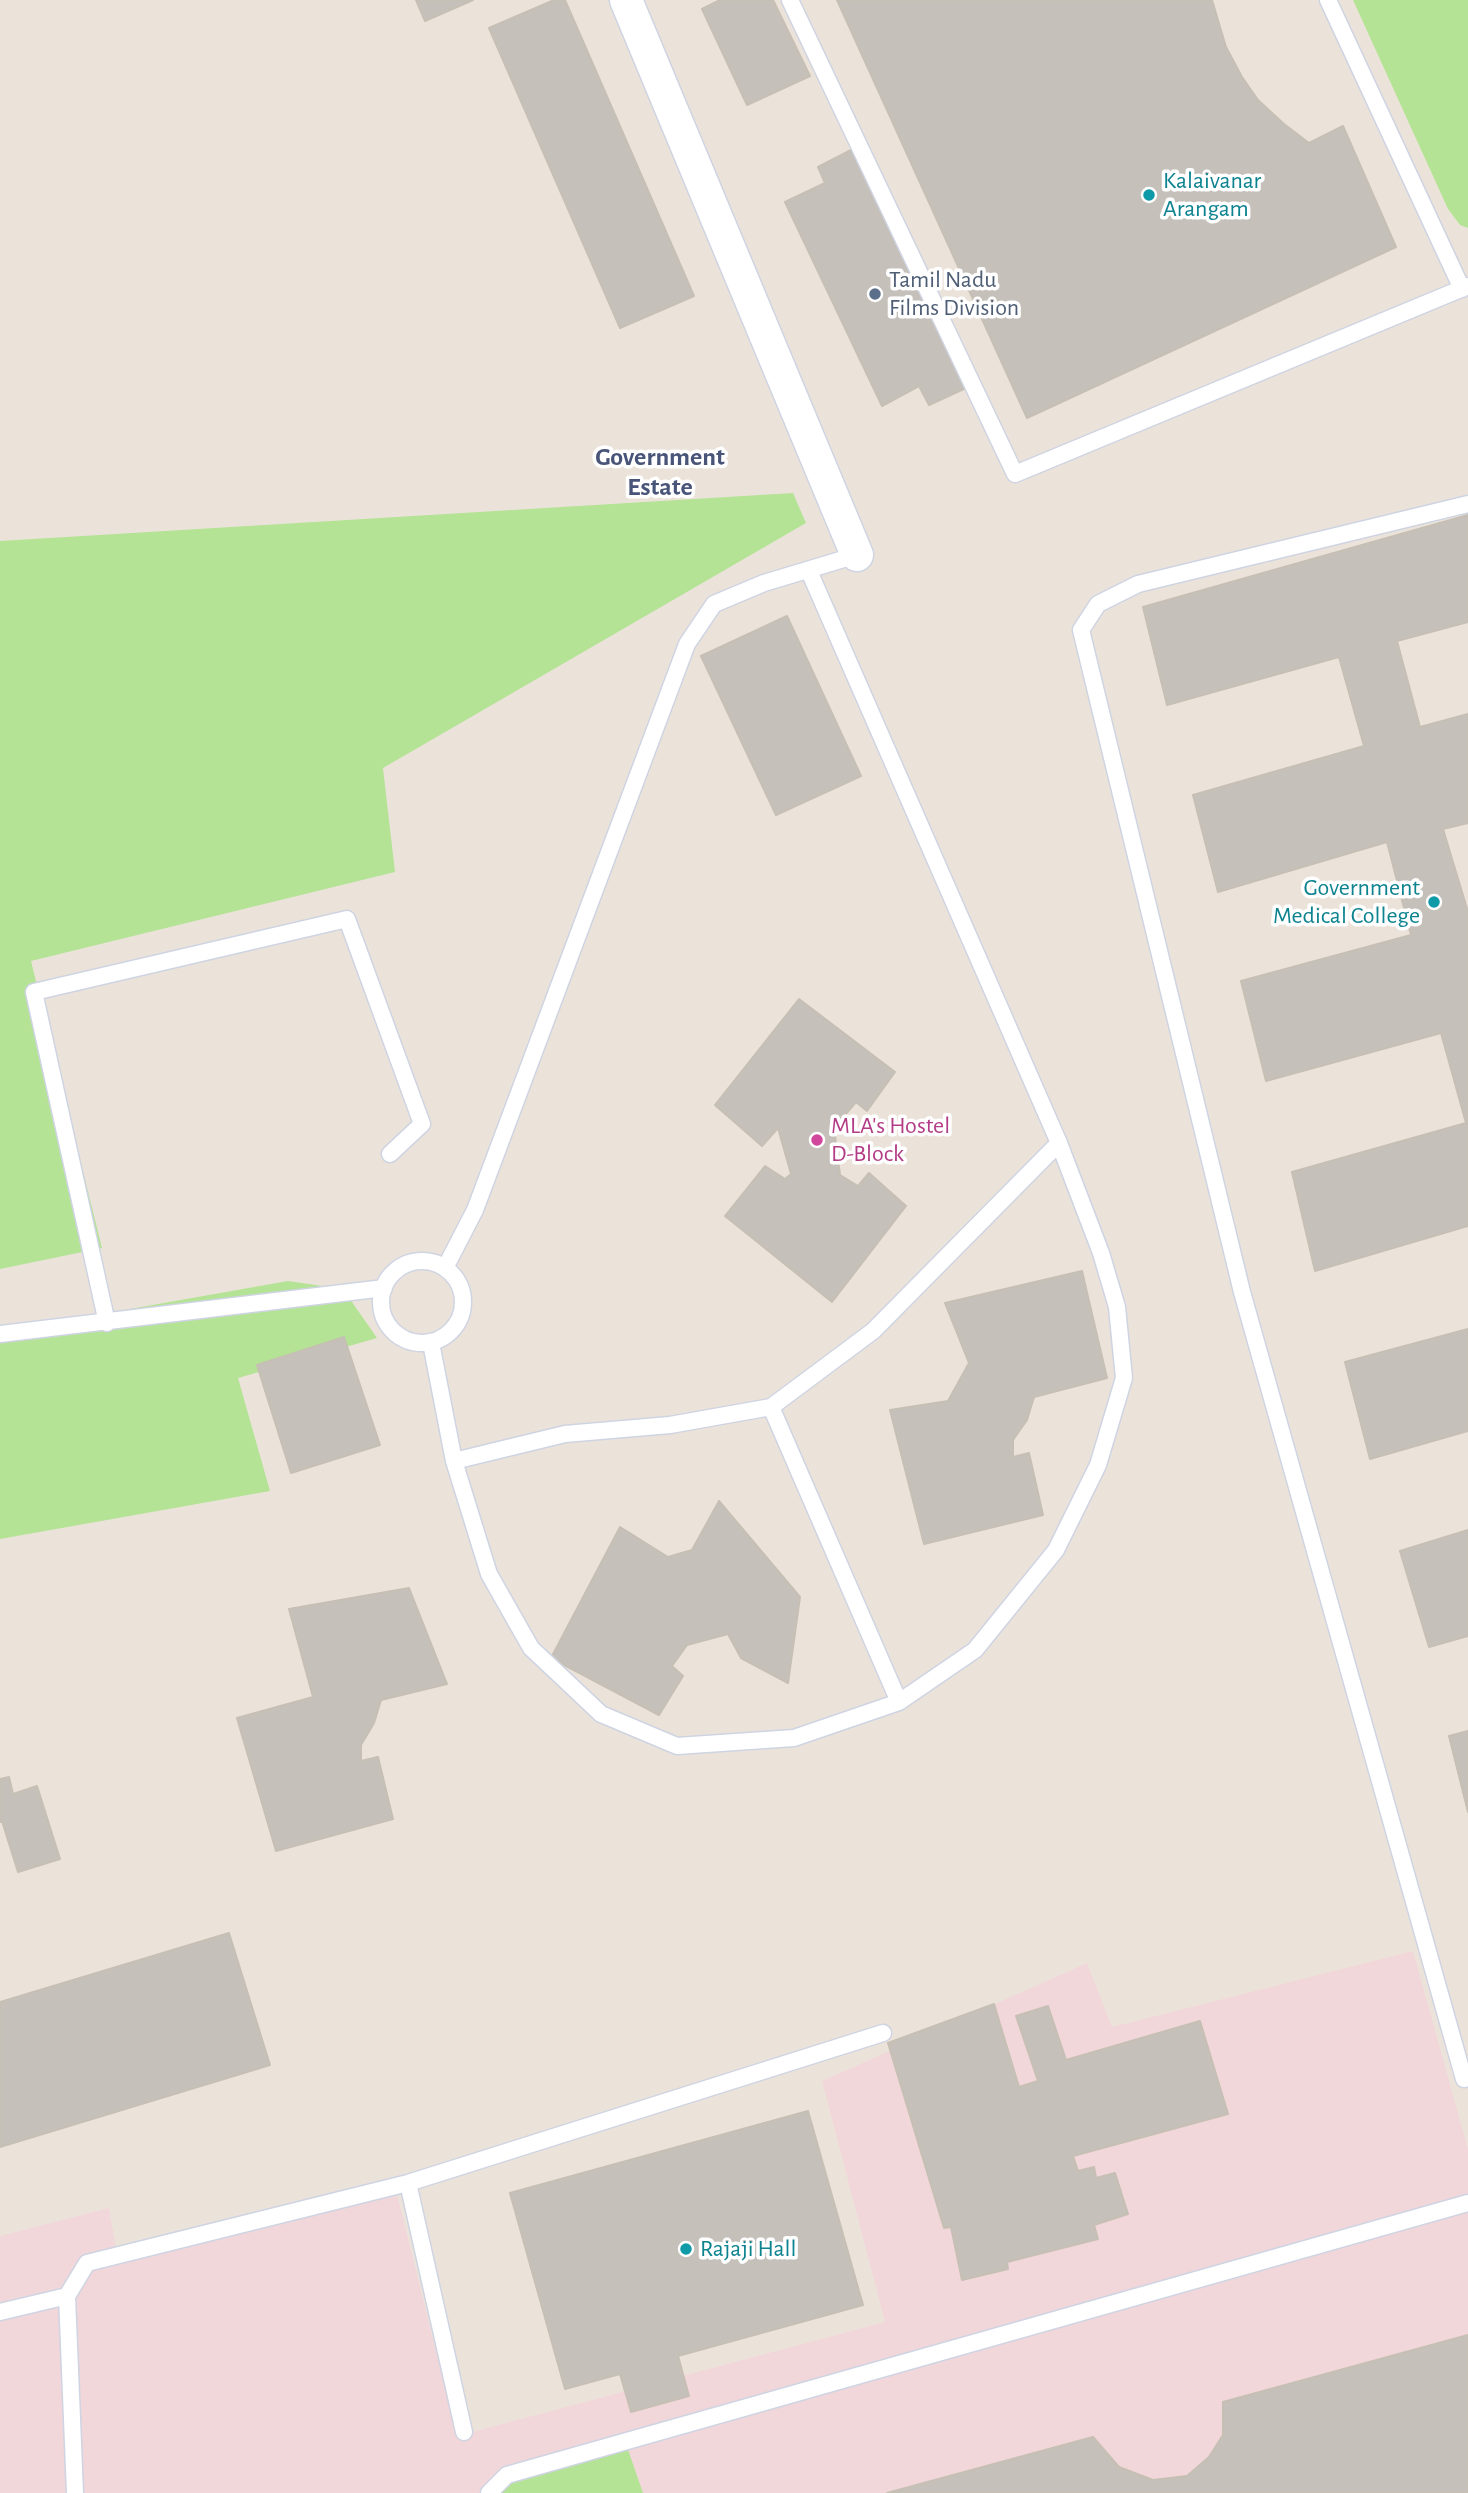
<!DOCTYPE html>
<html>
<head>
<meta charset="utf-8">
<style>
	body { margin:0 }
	canvas { display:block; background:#ebe3da }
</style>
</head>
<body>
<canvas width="1468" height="2493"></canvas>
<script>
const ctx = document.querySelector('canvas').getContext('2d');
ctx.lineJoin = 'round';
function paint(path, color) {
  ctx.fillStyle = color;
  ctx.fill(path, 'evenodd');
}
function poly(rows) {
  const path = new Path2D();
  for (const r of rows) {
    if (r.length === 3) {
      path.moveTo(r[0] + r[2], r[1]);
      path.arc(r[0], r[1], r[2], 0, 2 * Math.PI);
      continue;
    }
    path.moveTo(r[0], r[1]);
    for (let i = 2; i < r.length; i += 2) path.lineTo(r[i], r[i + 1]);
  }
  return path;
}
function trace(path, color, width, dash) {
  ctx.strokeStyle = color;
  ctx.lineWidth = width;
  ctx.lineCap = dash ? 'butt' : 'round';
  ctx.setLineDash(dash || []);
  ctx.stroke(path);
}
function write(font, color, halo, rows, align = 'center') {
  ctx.font = font + ' "Alegreya Sans",sans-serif';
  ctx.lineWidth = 7;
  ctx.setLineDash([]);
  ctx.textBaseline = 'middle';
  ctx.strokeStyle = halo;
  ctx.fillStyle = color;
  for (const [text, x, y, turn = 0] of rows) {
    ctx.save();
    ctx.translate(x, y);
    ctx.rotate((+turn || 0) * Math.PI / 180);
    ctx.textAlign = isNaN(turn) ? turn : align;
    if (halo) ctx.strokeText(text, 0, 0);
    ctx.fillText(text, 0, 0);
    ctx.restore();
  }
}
paint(poly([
	[1413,1951,1468,2149,1468,2493,0,2493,0,2236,109,2208,118,2259,397,2194,457,2436,885,2322,822,2081,1087,1963,1112,2027]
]), '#f2d7da');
paint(poly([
	[1353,0,1468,0,1468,228,1460,225,1448,209],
	[793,493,806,523,383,768,395,872,31,961,102,1248,0,1269,0,541],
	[288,1281,343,1289,377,1338,238,1378,270,1491,0,1539,0,1332],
	[624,2438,643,2493,491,2493,493,2491]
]), '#b4e395');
const building = poly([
	[416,0,473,0,425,21,416,0],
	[554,0,565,0,694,296,620,328,489,28,554,0],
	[720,0,773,0,810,76,747,105,702,9,720,0],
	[837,0,1212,0,1226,47,1242,77,1258,100,1284,124,1309,143,1343,126,1396,247,1027,418,837,0],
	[853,149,966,388,929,405,919,386,882,406,785,202,825,183,818,167,853,149],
	[1468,515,1468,622,1397,641,1420,727,1468,714,1468,823,1443,829,1468,912,1468,1226,1315,1271,1292,1172,1466,1123,1441,1033,1266,1081,1241,981,1411,935,1387,842,1218,892,1193,795,1364,746,1339,657,1167,705,1143,607,1468,515],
	[787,616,861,776,776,815,701,656,787,616],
	[799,999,895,1072,867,1111,856,1102,834,1128,840,1175,858,1186,869,1173,906,1206,832,1302,725,1216,765,1166,785,1179,791,1174,778,1128,762,1146,715,1105,799,999],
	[1082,1271,1107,1378,1034,1397,1027,1420,1013,1440,1013,1457,1029,1453,1043,1515,924,1544,890,1410,948,1401,969,1363,945,1303,1082,1271],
	[1468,1329,1468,1431,1370,1459,1345,1362,1468,1329],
	[344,1337,380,1445,291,1473,257,1365,344,1337],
	[719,1501,800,1597,788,1683,741,1658,728,1634,687,1645,672,1666,683,1676,659,1715,551,1658,620,1527,668,1557,692,1550,719,1501],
	[1468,1530,1468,1636,1429,1647,1400,1551,1468,1530],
	[409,1588,447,1684,381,1700,374,1723,361,1745,361,1761,378,1757,393,1819,276,1851,237,1718,313,1697,289,1609,409,1588],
	[1468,1731,1468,1812,1449,1736,1468,1731],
	[9,1777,13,1794,37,1786,60,1859,18,1872,2,1821,0,1822,0,1779,9,1777],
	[229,1933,270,2065,0,2147,0,2002,229,1933],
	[994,2004,1019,2087,1038,2081,1016,2016,1048,2006,1066,2060,1200,2021,1228,2114,1073,2156,1078,2171,1094,2167,1096,2178,1115,2173,1128,2214,1094,2225,1098,2239,1007,2262,1008,2269,962,2280,951,2227,944,2228,888,2043,994,2004],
	[808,2111,863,2305,678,2356,689,2396,631,2412,620,2374,565,2389,510,2193,808,2111],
	[1468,2335,1468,2493,887,2493,1093,2437,1119,2467,1153,2480,1187,2476,1209,2457,1223,2435,1223,2402,1468,2335]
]);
paint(building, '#c6c0ba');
trace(building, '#c6bfb4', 2);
const service = poly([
	[790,0,1015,474,1468,286],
	[1328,0,1462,289],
	[809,571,1059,1143],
	[422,1302,41],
	[445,1268,475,1210,687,644,714,604,764,583,857,555],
	[107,1323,34,992,347,919,422,1124,390,1154],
	[0,1334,384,1288],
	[431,1343,454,1461,489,1574,531,1648,601,1714,677,1746,794,1738,899,1702,975,1650,1056,1550,1098,1465,1124,1378,1117,1307,1101,1253,1059,1143,873,1331,771,1407,670,1425,565,1434,454,1461],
	[771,1407,899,1702],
	[1464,2079,1242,1292,1081,630,1098,604,1138,584,1468,504],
	[408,2183,464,2432],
	[0,2312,67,2296],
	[75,2493,67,2296,87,2263,408,2183,883,2033],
	[489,2493,507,2475,1468,2203]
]);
const minor = poly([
	[626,0,857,555]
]);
trace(service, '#cfd4e2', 19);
trace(minor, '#cfd4e2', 35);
trace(service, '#fff', 16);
trace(minor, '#fff', 32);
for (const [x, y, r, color] of [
	[1149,195,7,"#0f9aa8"],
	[875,294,7,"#5c6f8a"],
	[1434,902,7,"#0f9aa8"],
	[817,1140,7,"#d1479c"],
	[686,2249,7,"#0f9aa8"]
]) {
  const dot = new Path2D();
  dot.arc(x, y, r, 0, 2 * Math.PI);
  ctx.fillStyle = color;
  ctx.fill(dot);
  trace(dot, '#fff', 2.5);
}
write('24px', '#0d838f', '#fff', [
	["Kalaivanar",1163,181],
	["Arangam",1163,209],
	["Government",1420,888,"right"],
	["Medical College",1420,916,"right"],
	["Rajaji Hall",700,2249]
], 'left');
write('24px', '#4e5e75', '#fff', [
	["Tamil Nadu",889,280],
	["Films Division",889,308]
], 'left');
write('24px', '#b23c85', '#fff', [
	["MLA's Hostel",831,1126],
	["D-Block",831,1154]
], 'left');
write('bold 26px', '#495479', '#fff', [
	["Government",660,457],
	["Estate",660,487]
]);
</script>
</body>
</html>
